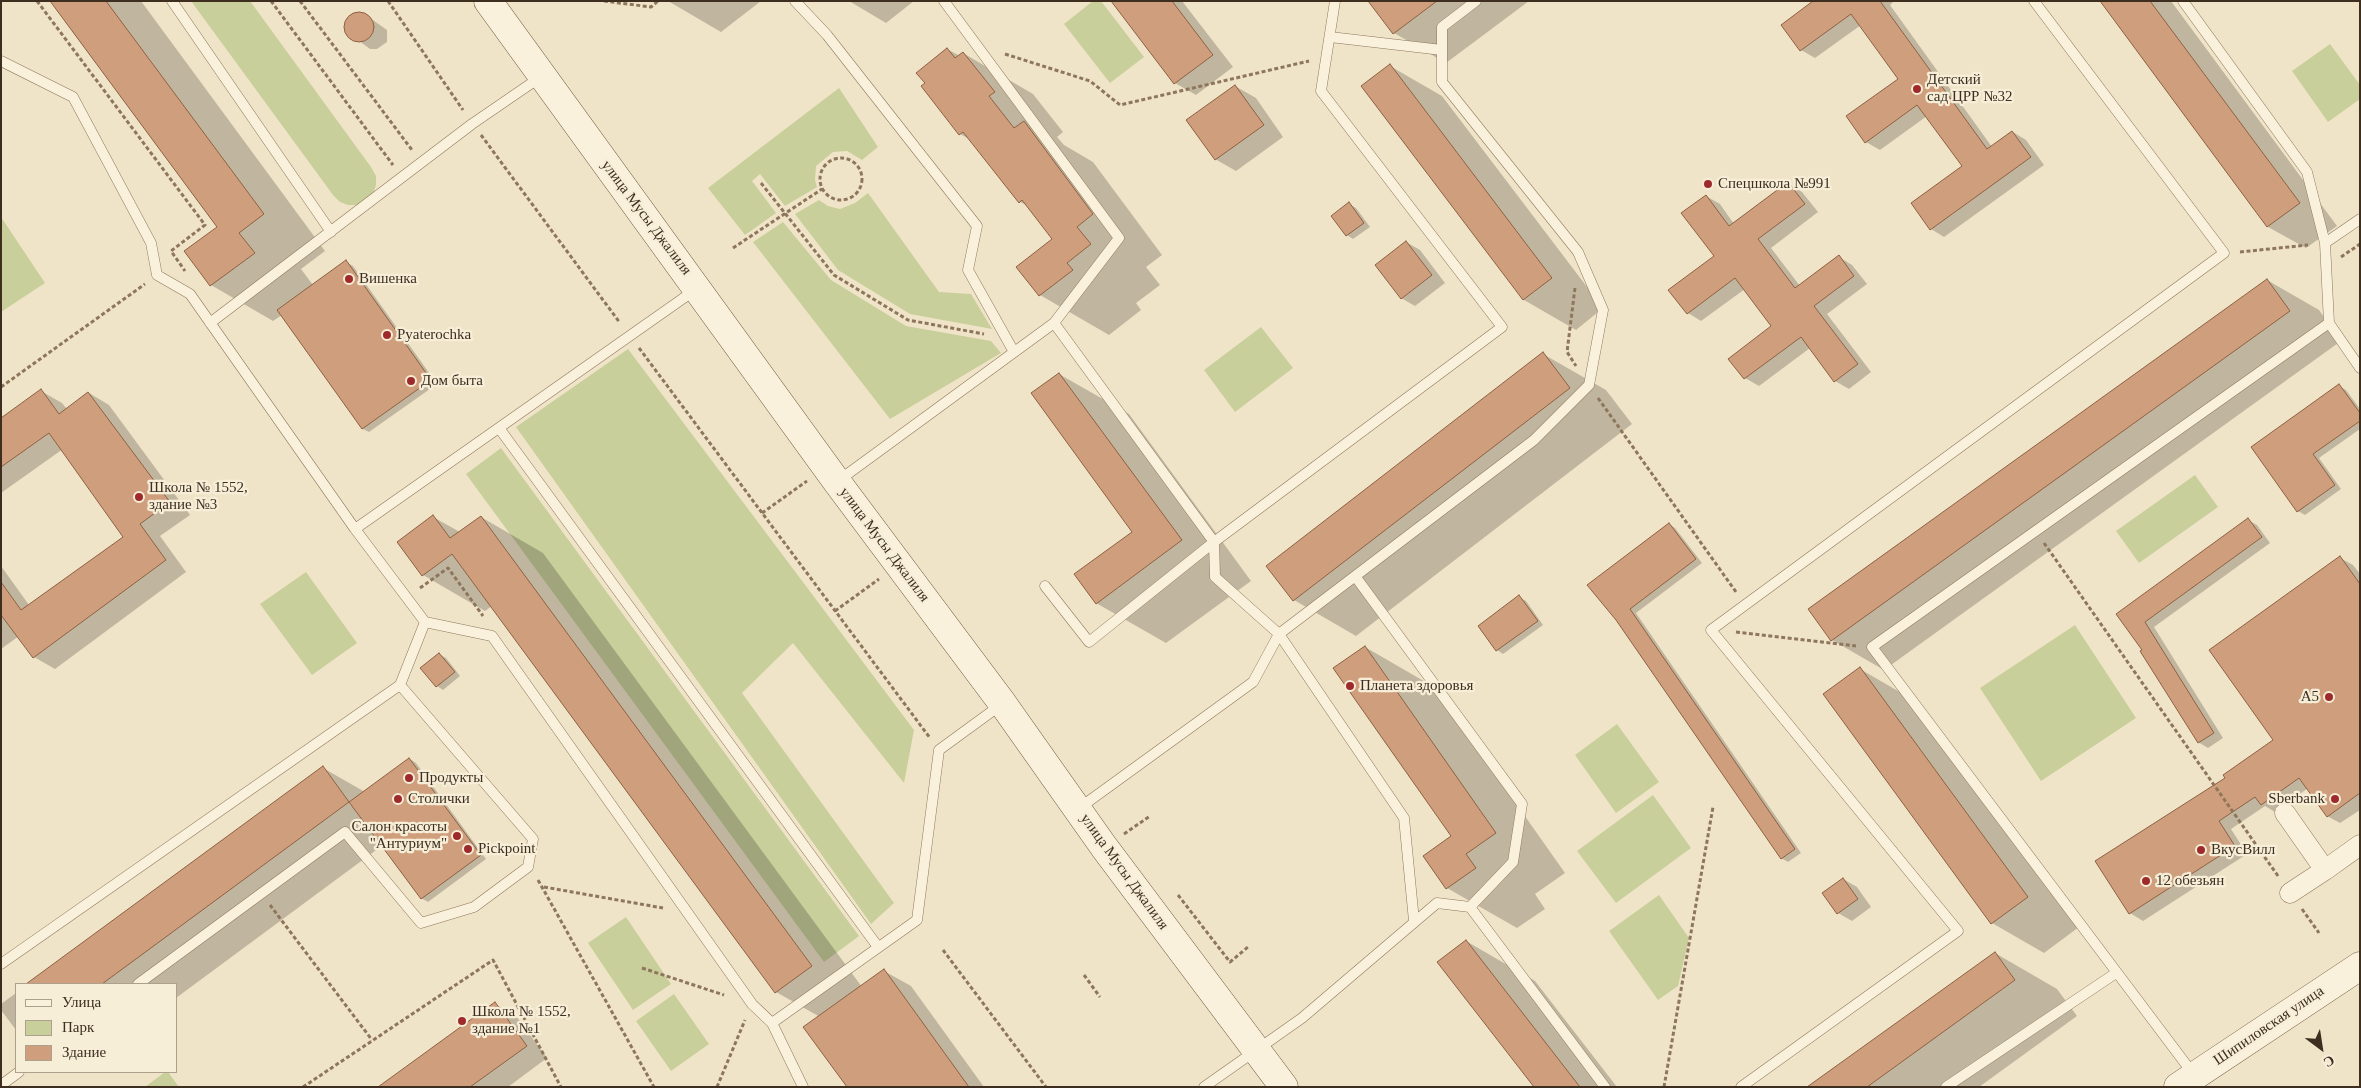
<!DOCTYPE html>
<html>
<head>
<meta charset="utf-8">
<style>
	body { margin:0 }
	#map { position:relative; width:2361px; height:1088px; overflow:hidden; background:#f0e4c8; font-family:"Times New Roman",serif }
	canvas { display:block }
	.frame { position:absolute; inset:0; border:2px solid #3d2e20; pointer-events:none }
	.legend { position:absolute; left:15px; top:983px; width:162px; height:90px; box-sizing:border-box; background:#f7eed8; border:1px solid #ada18e; margin:0; padding:6px 9px; list-style:none; font-size:15px; color:#3d2e20 }
	.legend li { display:flex; align-items:center; gap:10px; height:25px }
	.legend b { width:25px; border:1px solid #ada18e }
	.north { position:absolute; left:2296px; top:1023px; width:50px; height:50px; -webkit-text-stroke:4px #f7eed8; paint-order:stroke; rotate:149deg; font-size:14px; font-weight:700; line-height:20px; text-align:center; color:#3d2e20 }
	.north::after { content:''; display:block; margin:auto; width:18px; height:22px; background:#3d2e20; clip-path:polygon(50% 0,100% 100%,50% 72%,0 100%) }
</style>
</head>
<body>
<div id="map">
<canvas width="2361" height="1088"></canvas>
<div class="frame"></div>
<ul class="legend">
<li><b style="height:6px;background:#faf1dc"></b>Улица</li>
<li><b style="height:14px;background:#c9cf9b"></b>Парк</li>
<li><b style="height:14px;background:#cf9f7d"></b>Здание</li>
</ul>
<div class="north">С</div>
</div>
<script>
const ctx = document.querySelector('canvas').getContext('2d');
ctx.lineJoin = 'round';
function paint(path, color) {
  ctx.fillStyle = color;
  ctx.fill(path, 'evenodd');
}
function poly(rows) {
  const path = new Path2D();
  for (const r of rows) {
    if (r.length === 3) {
      path.moveTo(r[0] + r[2], r[1]);
      path.arc(r[0], r[1], r[2], 0, 2 * Math.PI);
      continue;
    }
    path.moveTo(r[0], r[1]);
    for (let i = 2; i < r.length; i += 2) path.lineTo(r[i], r[i + 1]);
  }
  return path;
}
function trace(path, color, width, dash) {
  ctx.strokeStyle = color;
  ctx.lineWidth = width;
  ctx.lineCap = dash ? 'butt' : 'round';
  ctx.setLineDash(dash || []);
  ctx.stroke(path);
}
function write(font, color, halo, rows, align = 'center') {
  ctx.font = font + ' "Times New Roman",serif';
  ctx.lineWidth = 4.5;
  ctx.setLineDash([]);
  ctx.textBaseline = 'middle';
  ctx.strokeStyle = halo;
  ctx.fillStyle = color;
  for (const [text, x, y, turn = 0] of rows) {
    ctx.save();
    ctx.translate(x, y);
    ctx.rotate((+turn || 0) * Math.PI / 180);
    ctx.textAlign = isNaN(turn) ? turn : align;
    if (halo) ctx.strokeText(text, 0, 0);
    ctx.fillText(text, 0, 0);
    ctx.restore();
  }
}
paint(poly([
	[191,1,250,1,371,167,376,176,376,185,373,194,358,205,348,205,340,202,333,195],
	[1093,1,1101,1,1144,57,1110,83,1064,24],
	[2330,44,2360,85,2360,99,2328,122,2292,71],
	[839,88,878,147,862,160,847,151,833,152,816,166,815,180,817,187,785,206,760,174,752,181,776,213,745,235,708,188],
	[868,193,939,292,971,294,992,329,910,314,838,270,795,214,819,200,828,206,840,209,855,203],
	[1,217,45,283,1,312],
	[783,222,831,280,906,326,991,341,1001,353,890,419,753,242],
	[1261,327,1293,368,1235,412,1204,370],
	[628,349,914,730,904,783,793,643,742,693,894,903,871,924,516,427],
	[501,448,859,936,824,962,466,474],
	[2195,475,2218,507,2139,563,2116,531],
	[306,572,357,643,312,675,260,604],
	[2075,625,2136,718,2041,781,1980,688],
	[1617,724,1659,782,1616,813,1575,755],
	[1653,795,1691,848,1616,903,1577,851],
	[1659,895,1689,938,1678,986,1658,1000,1609,931],
	[626,917,671,984,633,1010,588,943],
	[674,994,709,1044,671,1071,636,1021],
	[165,1072,168,1072,179,1087,145,1087]
]), '#c9cf9b');
paint(poly([
	[52,1,141,1,325,251,301,269,313,285,346,262,353,266,437,384,369,432,363,429,282,315,273,321,211,285,186,252,219,228],
	[668,1,761,1,721,32],
	[849,1,914,1,886,23],
	[1113,1,1182,1,1233,67,1196,95,1175,83],
	[1375,1,1529,1,1446,63,1394,33,1372,4],
	[1816,1,1894,1,1890,5,1992,147,2013,132,2026,140,2044,165,1944,237,1931,229,1963,167,1927,116,1880,150,1866,142,1900,79,1861,25,1815,58,1801,50,1783,25],
	[2106,1,2171,1,2337,226,2306,248,2268,227,2103,3],
	[363,13,387,30,387,42,377,49,370,49,347,32,345,26,351,15],
	[947,49,960,56,963,53,1033,94,1063,132,1057,137,1064,145,1093,162,1162,255,1146,267,1160,285,1136,303,1141,310,1109,335,1040,295,1018,267,1053,239,1028,206,1020,202,971,140,960,134],
	[1390,66,1442,96,1603,308,1576,330,1524,300,1362,87],
	[1235,86,1256,98,1283,137,1236,171,1215,159],
	[1788,184,1802,192,1818,212,1771,248,1800,286,1839,257,1852,265,1867,284,1827,314,1871,372,1849,389,1835,381,1810,348,1759,386,1745,378,1730,359,1773,327,1745,289,1701,321,1688,313,1715,256,1706,196,1720,204,1734,224],
	[1349,204,1356,208,1370,227,1353,239,1347,235],
	[1406,242,1420,250,1445,283,1415,306,1401,298],
	[2267,280,2319,310,2341,341,1884,670,1832,640],
	[1543,354,1606,390,1632,424,1356,636,1294,600,1268,566],
	[1059,374,1129,414,1251,581,1166,643,1096,603,1134,532],
	[2339,386,2346,390,2360,409,2360,429,2319,458,2341,489,2305,515,2298,511,2253,447],
	[41,391,62,403,67,409,89,393,109,405,190,515,160,536,186,572,55,669,34,657,19,636,1,649,1,566,29,605,125,537,63,449,1,493,1,420],
	[433,517,460,532,481,517,543,553,862,987,884,971,911,986,984,1087,848,1087,820,1017,776,992,492,606,485,611,423,575],
	[2248,520,2257,525,2270,543,2154,627,2223,738,2208,748,2198,742,2144,651,2118,615],
	[1669,524,1675,528,1702,563,1636,613,1801,853,1788,862,1781,858,1617,620],
	[2340,558,2353,565,2360,574,2360,810,2340,823,2327,816,2308,788,2275,812,2265,806,2231,829,2247,854,2143,921,2130,913,2226,778,2275,740],
	[1519,597,1526,601,1543,625,1503,654,1497,650],
	[1365,647,1434,687,1565,873,1535,894,1545,909,1517,928,1447,888,1425,856,1453,837],
	[439,654,446,658,460,676,443,690,437,686],
	[1860,669,1912,699,2079,927,2044,953,1992,923],
	[410,759,416,763,486,859,428,902,421,898,383,845,176,998,176,984,28,984,323,768,365,792],
	[1843,879,1857,887,1871,907,1852,921,1838,913],
	[1466,941,1535,981,1617,1087,1535,1087],
	[1995,953,2057,989,2077,1016,1979,1087,1809,1087],
	[16,993,16,1030,1,1010,1,1004],
	[495,1004,516,1016,547,1058,508,1087,380,1087]
]), '#0003');
const building = poly([
	[50,1,106,1,264,214,239,233,255,253,210,286,184,251,217,227,50,1],
	[1111,1,1172,1,1213,55,1174,84,1111,1],
	[1368,1,1437,1,1393,34,1368,1],
	[1813,1,1880,1,1987,149,2012,131,2031,157,1930,230,1911,203,1962,166,1917,105,1865,143,1846,116,1898,79,1851,14,1800,51,1781,25,1813,1],
	[2100,1,2150,1,2300,203,2267,227,2100,1],
	[359,27,15],
	[947,48,955,58,963,52,995,92,989,96,1014,128,1024,121,1093,214,1077,227,1091,244,1067,263,1073,270,1039,296,1016,267,1052,239,1022,200,1019,203,963,132,959,135,921,86,925,83,916,73,947,48],
	[1390,64,1552,278,1523,300,1361,86,1390,64],
	[1235,85,1264,125,1215,160,1186,120,1235,85],
	[1788,182,1805,204,1758,239,1795,288,1839,255,1854,276,1814,306,1858,364,1834,382,1801,337,1744,379,1728,359,1771,326,1735,278,1687,314,1668,290,1714,256,1681,213,1706,195,1729,226,1788,182],
	[1349,202,1364,223,1346,236,1331,216,1349,202],
	[1406,241,1432,275,1401,299,1375,265,1406,241],
	[346,260,431,380,362,429,277,310,346,260],
	[2267,279,2290,311,1831,641,1808,609,2267,279],
	[1543,352,1570,388,1293,601,1266,566,1543,352],
	[1059,373,1182,540,1096,604,1074,574,1132,532,1031,393,1059,373],
	[2339,384,2360,413,2360,421,2313,454,2335,485,2297,512,2251,447,2339,384],
	[41,389,59,414,88,392,170,502,140,524,166,560,33,658,1,615,1,582,21,610,123,537,49,433,1,467,1,418,41,389],
	[433,515,450,538,481,516,812,966,775,993,452,554,422,576,397,542,433,515],
	[2248,518,2262,537,2145,622,2214,733,2198,743,2140,651,2142,650,2116,614,2248,518],
	[1669,523,1696,559,1630,609,1795,849,1781,859,1616,620,1587,585,1669,523],
	[2340,556,2360,584,2360,793,2327,817,2299,778,2261,805,2255,797,2219,821,2235,846,2129,914,2095,861,2225,778,2223,775,2273,740,2209,650,2340,556],
	[1519,595,1538,621,1496,651,1478,626,1519,595],
	[1365,646,1496,833,1466,854,1476,868,1446,889,1423,856,1451,836,1333,668,1365,646],
	[439,653,455,672,436,687,420,668,439,653],
	[1860,667,2028,897,1991,924,1823,694,1860,667],
	[409,758,481,855,421,899,349,802,409,758],
	[323,766,349,802,102,984,26,984,323,766],
	[1843,878,1858,899,1837,914,1822,893,1843,878],
	[1466,940,1580,1087,1534,1087,1437,962,1466,940],
	[1995,952,2015,980,1867,1087,1807,1087,1995,952],
	[884,969,969,1087,847,1087,803,1027,884,969],
	[495,1002,527,1046,470,1087,378,1087,495,1002]
]);
paint(building, '#cf9f7d');
trace(building, '#8d5f41', 1);
const service = poly([
	[172,1,331,232],
	[795,1,827,35,977,226,968,270,1014,352],
	[944,1,1119,238,1054,323,1214,542,1215,577,1279,634,1404,818,1414,921],
	[2183,1,2307,172,2325,243],
	[1330,37,1442,50],
	[1,61,73,97,151,243,157,275,190,294,355,529,425,622,492,636,752,1004,772,1023,803,1087],
	[2360,219,2325,243,2329,323,2360,368],
	[210,323,472,124,542,76],
	[499,428,878,947],
	[838,481,1054,323],
	[355,529,695,290],
	[1355,576,1522,804,1513,862,1470,907],
	[1045,586,1089,642,1214,542,1502,327,1321,91,1335,1],
	[1078,809,1253,682,1279,634,1534,440,1589,385,1603,310,1578,252,1442,82,1442,27,1476,1],
	[1,964,400,685,425,622],
	[138,984,345,832,421,923,474,907,528,867,533,839,400,685],
	[772,1023,917,920,939,750,1002,704],
	[2194,1075,1872,647,2329,323],
	[4,1083,19,1072],
	[1204,1087,1302,1018,1437,903,1470,907,1605,1087],
	[1741,1087,1958,931,1711,630,2224,253,2034,1],
	[1946,1087,2116,973]
]);
const minor = poly([
	[2285,813,2325,870,2360,845],
	[2290,893,2325,870]
]);
const secondary = poly([
	[488,1,837,482,1003,704,1104,847,1284,1087],
	[2178,1087,2360,966]
]);
trace(service, '#8d765c', 11);
trace(minor, '#8d765c', 21);
trace(secondary, '#6f573f', 29);
trace(poly([
	[37,1,205,225,171,251,185,271],
	[271,1,393,165],
	[300,1,412,150],
	[388,1,463,110],
	[604,1,651,7,658,1],
	[1005,54,1090,81,1120,105,1309,61],
	[481,135,620,323],
	[841,179,21],
	[761,183,834,275,908,320,984,334],
	[733,248,822,189],
	[2240,252,2308,245],
	[2341,257,2360,244],
	[1575,288,1567,352,1576,366],
	[639,348,930,738],
	[1,387,145,284],
	[1598,398,1736,592],
	[762,513,807,481],
	[2044,543,2278,876],
	[420,588,448,568,483,616],
	[835,611,879,579],
	[1736,632,1856,646],
	[1124,834,1150,816],
	[538,880,654,1087],
	[544,887,663,908],
	[1178,895,1230,962,1248,947],
	[270,905,372,1040],
	[2302,909,2319,933],
	[943,950,1046,1087],
	[642,968,724,995],
	[1084,975,1100,997],
	[303,1087,493,960,561,1087],
	[717,1087,745,1020],
	[1664,1087,1713,807]
]), '#8d765c', 3, [4, 2.5]);
trace(service, '#faf1dc', 10);
trace(minor, '#faf1dc', 20);
trace(secondary, '#faf1dc', 28);
for (const [x, y, r, color] of [
	[1917,89,5,"#9e2a2b"],
	[1708,184,5,"#9e2a2b"],
	[349,279,5,"#9e2a2b"],
	[387,335,5,"#9e2a2b"],
	[411,381,5,"#9e2a2b"],
	[139,497,5,"#9e2a2b"],
	[1350,686,5,"#9e2a2b"],
	[2329,697,5,"#9e2a2b"],
	[409,778,5,"#9e2a2b"],
	[398,799,5,"#9e2a2b"],
	[2335,799,5,"#9e2a2b"],
	[457,836,5,"#9e2a2b"],
	[468,849,5,"#9e2a2b"],
	[2201,850,5,"#9e2a2b"],
	[2146,881,5,"#9e2a2b"],
	[462,1021,5,"#9e2a2b"]
]) {
  const dot = new Path2D();
  dot.arc(x, y, r, 0, 2 * Math.PI);
  ctx.fillStyle = color;
  ctx.fill(dot);
  trace(dot, '#f7eed8', 2);
}
write('15px', '#3d2e20', '#f7eed8', [
	["Детский",1927,80],
	["сад ЦРР №32",1927,97],
	["Спецшкола №991",1718,184],
	["Вишенка",359,279],
	["Pyaterochka",397,335],
	["Дом быта",421,381],
	["Школа № 1552,",149,488],
	["здание №3",149,505],
	["Планета здоровья",1360,686],
	["А5",2319,697,"right"],
	["Продукты",419,778],
	["Столички",408,799],
	["Sberbank",2325,799,"right"],
	["Салон красоты",447,827,"right"],
	["\"Антуриум\"",447,844,"right"],
	["Pickpoint",478,849],
	["ВкусВилл",2211,850],
	["12 обезьян",2156,881],
	["Школа № 1552,",472,1012],
	["здание №1",472,1029]
], 'left');
write('15px', '#3d2e20', '#f7eed8', [
	["улица Мусы Джалиля",646,218,53],
	["улица Мусы Джалиля",884,545,53],
	["улица Мусы Джалиля",1124,872,54],
	["Шипиловская улица",2269,1026,-34]
]);
</script>
</body>
</html>
